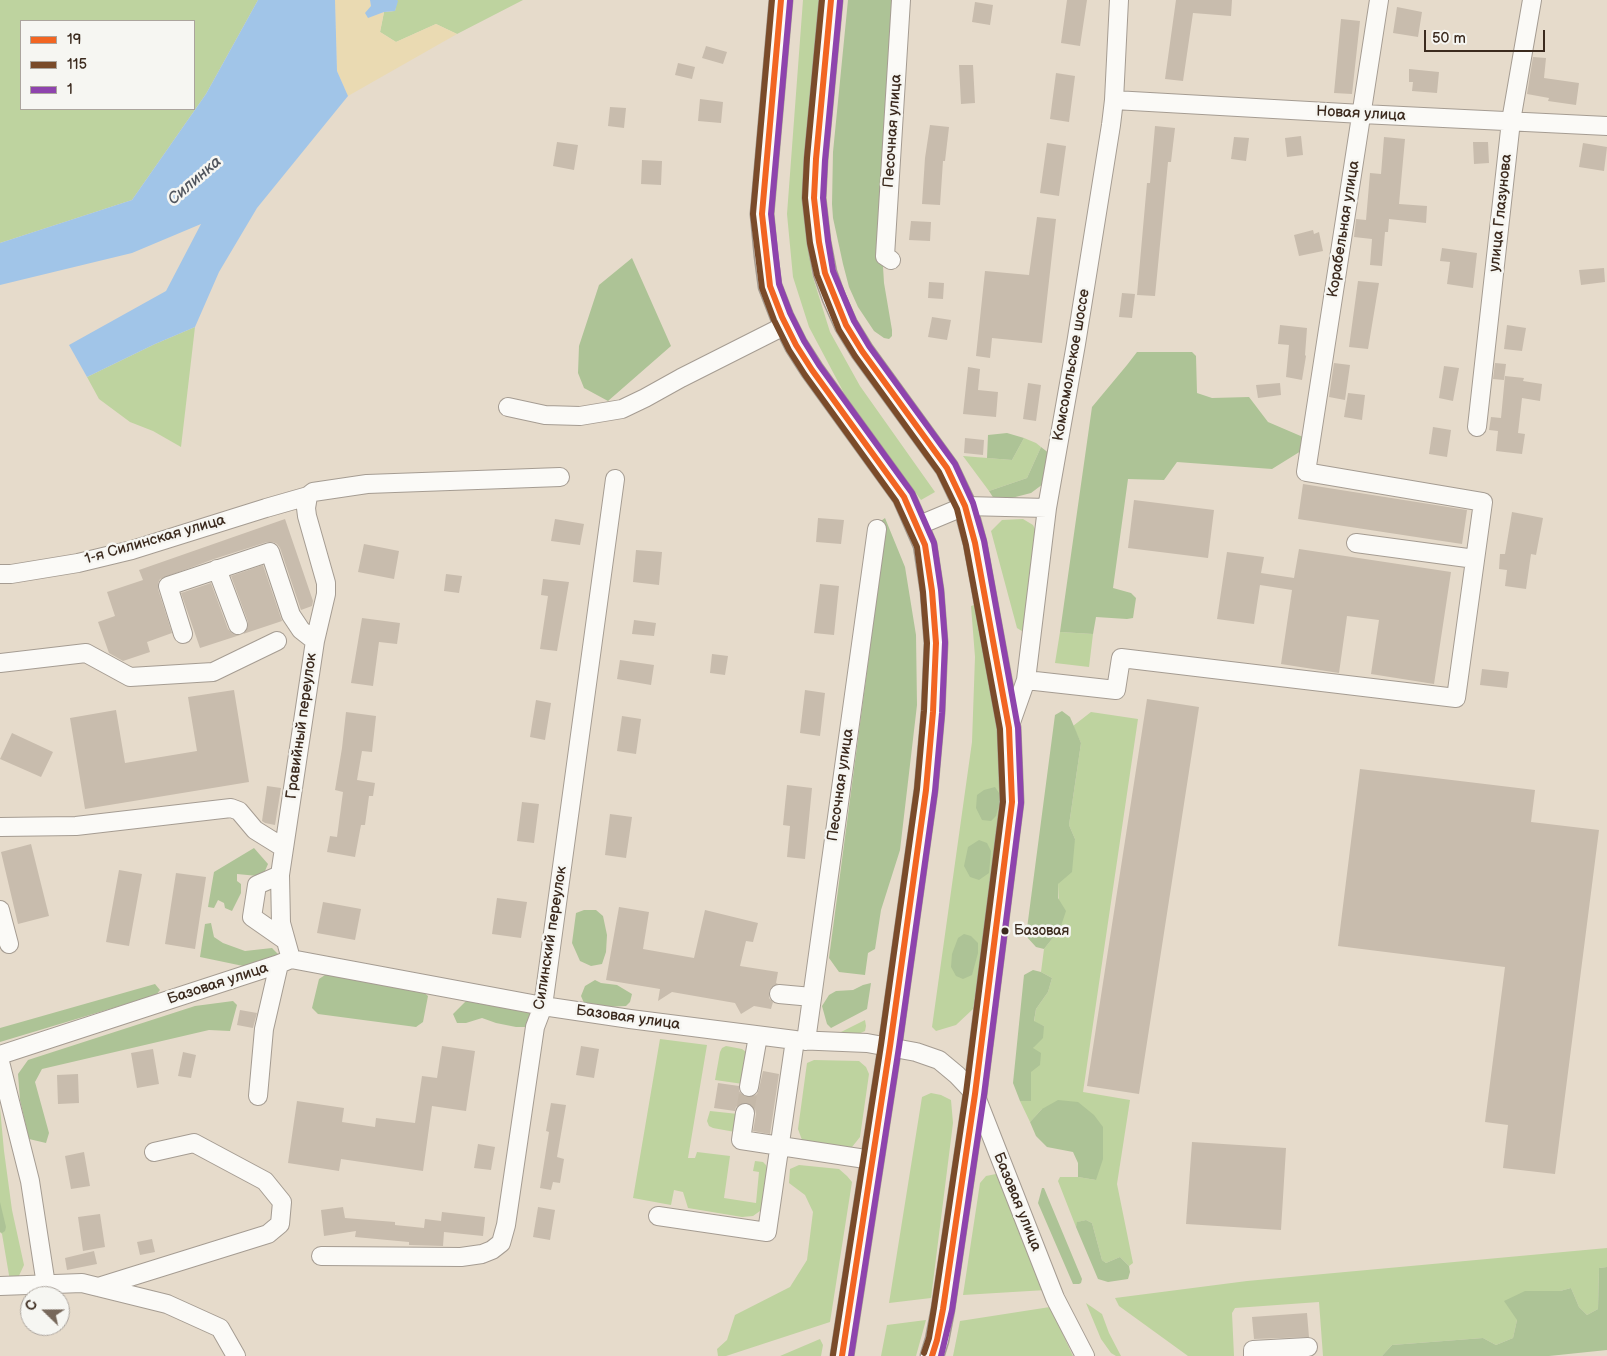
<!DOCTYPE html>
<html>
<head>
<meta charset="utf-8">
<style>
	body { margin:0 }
	#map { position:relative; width:1607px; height:1356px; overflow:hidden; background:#e6dbcb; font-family:"Balsamiq Sans",sans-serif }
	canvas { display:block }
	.legend { position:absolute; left:20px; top:20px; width:175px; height:90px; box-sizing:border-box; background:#f6f6f2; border:1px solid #aba49d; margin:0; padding:6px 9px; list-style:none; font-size:15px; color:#3b2a1e }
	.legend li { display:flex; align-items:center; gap:10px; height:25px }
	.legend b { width:25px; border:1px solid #aba49d }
	.north { position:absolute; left:20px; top:1286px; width:50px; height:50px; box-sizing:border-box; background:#f6f6f2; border:1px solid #aba49d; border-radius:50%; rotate:292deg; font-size:14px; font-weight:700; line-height:20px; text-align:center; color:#3b2a1e }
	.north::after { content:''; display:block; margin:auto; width:18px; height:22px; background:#77685b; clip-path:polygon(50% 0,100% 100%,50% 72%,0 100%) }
	.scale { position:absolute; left:1424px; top:30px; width:121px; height:22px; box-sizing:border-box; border:2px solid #3b2a1e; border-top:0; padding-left:6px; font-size:15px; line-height:18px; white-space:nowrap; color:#3b2a1e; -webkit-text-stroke:4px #f6f6f2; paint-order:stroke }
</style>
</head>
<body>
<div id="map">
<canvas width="1607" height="1356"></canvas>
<ul class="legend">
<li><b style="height:6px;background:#f26522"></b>19</li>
<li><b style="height:6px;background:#7a4b2a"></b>115</li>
<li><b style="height:6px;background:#8e44ad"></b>1</li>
</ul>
<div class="north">С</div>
<div class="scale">50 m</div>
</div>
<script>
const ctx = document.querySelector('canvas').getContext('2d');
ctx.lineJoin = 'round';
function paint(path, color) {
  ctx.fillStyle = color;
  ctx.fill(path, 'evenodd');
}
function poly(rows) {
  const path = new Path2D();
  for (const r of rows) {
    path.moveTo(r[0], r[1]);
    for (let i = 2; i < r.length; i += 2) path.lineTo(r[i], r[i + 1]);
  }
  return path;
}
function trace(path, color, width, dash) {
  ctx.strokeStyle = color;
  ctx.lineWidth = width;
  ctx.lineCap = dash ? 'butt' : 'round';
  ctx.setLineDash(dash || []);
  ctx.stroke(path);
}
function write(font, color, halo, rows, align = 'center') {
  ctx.font = font + ' "Balsamiq Sans",sans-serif';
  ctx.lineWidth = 5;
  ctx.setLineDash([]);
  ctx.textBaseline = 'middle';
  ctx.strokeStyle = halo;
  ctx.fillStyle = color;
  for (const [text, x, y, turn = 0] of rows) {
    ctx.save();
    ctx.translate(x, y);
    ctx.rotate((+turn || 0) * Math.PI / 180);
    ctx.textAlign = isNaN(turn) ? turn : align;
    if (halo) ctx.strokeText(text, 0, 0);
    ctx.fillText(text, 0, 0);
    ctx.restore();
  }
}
paint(poly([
	[0,0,258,0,206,94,132,200,0,243],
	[21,21,194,21,194,109,21,109],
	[397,0,523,0,457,34,436,24,396,42,380,32,384,12,395,11],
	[803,0,821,0,807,158,804,215,812,274,830,332,860,386,935,492,921,500,844,393,809,327,793,277,787,214],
	[195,327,181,447,153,431,130,422,99,399,87,377,155,344],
	[1024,438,1036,443,1041,447,1027,478,989,491,963,456,1012,460],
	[1023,519,1033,525,1038,535,1025,633,1017,628,991,531,1002,520],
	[977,604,997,705,1004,804,973,1009,956,1025,936,1031,932,1027,972,742,975,657,971,606],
	[1060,632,1093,634,1089,667,1055,663],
	[1091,712,1138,719,1083,1092,1130,1100,1117,1184,1133,1263,1129,1266,1120,1257,1106,1263,1102,1260,1092,1223,1086,1220,1078,1222,1076,1227,1058,1181,1060,1177,1078,1177,1096,1180,1042,1109,1030,1122,1020,1101,1031,1101,1031,1072,1033,1048,1044,1026,1034,1022,1036,1009,1048,992,1052,978,1041,972,1044,949,1060,929,1058,884,1075,839,1069,825,1081,743,1073,726],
	[865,1020,866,1026,865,1031,856,1035,839,1033],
	[660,1039,707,1045,688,1158,695,1158,697,1152,730,1156,724,1198,756,1203,759,1172,753,1171,755,1161,763,1162,766,1165,768,1171,763,1206,760,1211,753,1216,742,1217,688,1208,683,1192,674,1190,671,1205,633,1198],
	[726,1046,742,1049,746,1052,747,1057,743,1084,715,1080,720,1052,722,1048],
	[814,1060,859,1061,866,1067,869,1074,860,1137,852,1147,840,1149,812,1145,802,1140,798,1129,807,1063],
	[931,1093,941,1095,951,1100,953,1123,931,1298,889,1303,922,1097],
	[0,1108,4,1151,12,1210,24,1265,17,1280,10,1281,2,1234,0,1232],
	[710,1111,738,1114,735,1132,713,1128,709,1126,707,1121],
	[799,1165,839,1169,847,1176,852,1182,830,1322,726,1356,718,1356,717,1349,727,1340,735,1315,790,1287,807,1260,813,1212,805,1195,789,1183,790,1169],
	[996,1174,1001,1180,1046,1290,963,1295,980,1183,986,1176],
	[1607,1248,1607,1267,1599,1268,1598,1309,1587,1315,1579,1307,1571,1288,1560,1291,1517,1320,1513,1338,1496,1345,1483,1338,1392,1345,1382,1356,1323,1356,1319,1302,1235,1308,1232,1313,1234,1356,1188,1356,1119,1306,1115,1298,1247,1281],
	[1086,1303,1102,1314,1109,1333,1121,1356,1116,1356,1111,1353,1101,1339],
	[1050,1307,1073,1356,953,1356,960,1321],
	[926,1320,916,1356,881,1356,887,1325],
	[820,1339,823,1345,821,1356,780,1356]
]), '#bed39f');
paint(poly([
	[848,0,896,0,881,233,884,283,892,330,892,336,889,339,884,338,874,331,858,307,849,287,843,264,833,218,832,204,833,152],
	[632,258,671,346,608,401,584,388,578,373,579,346,599,285],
	[1137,352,1192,352,1196,356,1197,393,1212,398,1249,397,1268,422,1303,437,1301,451,1272,469,1177,462,1164,480,1128,479,1113,588,1131,593,1136,598,1133,618,1127,619,1096,617,1093,634,1060,632,1092,407,1127,365],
	[1007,433,1024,438,1012,460,987,458,988,435],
	[1041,447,1050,454,1043,484,1031,493,996,502,989,491,1027,478],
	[885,518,905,567,916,635,917,705,900,850,881,910,875,949,868,953,865,975,839,972,829,958,874,618,881,521],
	[1062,711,1070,717,1081,743,1069,825,1075,839,1072,872,1058,884,1058,898,1066,911,1060,929,1044,949,1036,947,1026,936,1055,715],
	[995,787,999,793,1000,801,996,816,991,821,982,820,976,808,977,795,984,790],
	[979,840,987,843,991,851,989,873,979,880,970,877,964,866,968,847],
	[254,848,268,864,265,871,258,876,237,874,237,881,241,884,241,893,232,911,225,908,224,903,218,900,214,908,208,907,214,872],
	[584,910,596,910,603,916,607,935,606,952,602,964,591,966,580,961,572,943,576,913],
	[211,923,214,937,223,943,245,951,272,948,278,954,275,959,248,967,200,957,205,924],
	[964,934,971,936,978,943,978,953,972,975,963,979,956,976,951,967,952,954,958,938],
	[1033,970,1041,972,1052,978,1048,992,1036,1009,1034,1021,1044,1026,1043,1038,1033,1048,1041,1053,1040,1065,1031,1072,1031,1101,1020,1101,1013,1083,1024,975],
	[328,973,421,990,428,996,423,1022,416,1027,318,1014,312,1008,319,979],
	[595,980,601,983,617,985,632,994,630,1002,626,1006,605,1007,584,1003,581,996,585,986],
	[871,983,867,1009,831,1028,827,1024,822,1006,829,995,836,991,853,990,863,985],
	[155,984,160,990,156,995,0,1042,0,1028],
	[467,1000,530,1011,530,1022,527,1027,516,1027,496,1023,482,1018,466,1023,457,1023,453,1014],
	[233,1001,237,1005,230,1031,209,1030,42,1069,35,1082,49,1133,46,1143,29,1139,20,1100,18,1074,28,1060,195,1006],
	[1058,1100,1078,1102,1094,1115,1103,1127,1103,1159,1096,1180,1078,1177,1078,1163,1073,1152,1047,1147,1036,1136,1030,1122,1042,1109],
	[1042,1188,1044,1188,1082,1279,1081,1283,1079,1284,1073,1284,1038,1203],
	[0,1202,6,1227,5,1231,2,1233,0,1232],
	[1086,1220,1092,1223,1102,1260,1106,1263,1120,1257,1129,1266,1130,1272,1128,1279,1108,1282,1098,1279,1076,1227,1077,1222],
	[1607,1267,1607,1350,1549,1356,1382,1356,1392,1345,1483,1338,1496,1345,1513,1338,1517,1320,1504,1301,1525,1291,1560,1291,1571,1288,1579,1307,1587,1315,1598,1309,1599,1268]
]), '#adc396');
paint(poly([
	[335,0,370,0,371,6,368,17,384,12,380,32,396,42,436,24,457,34,348,96,337,71]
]), '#eadab2');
paint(poly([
	[258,0,335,0,337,71,348,96,257,208,219,272,195,327,155,344,87,377,69,345,166,291,201,224,132,253,0,285,0,243,132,200,206,94],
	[370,0,397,0,398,1,395,11,384,12,368,18,365,13,371,6]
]), '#a1c5e8');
paint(poly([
	[1067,0,1087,0,1080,46,1061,43],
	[1176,0,1232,0,1231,16,1193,13,1183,81,1165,79],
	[975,2,993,5,990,25,972,22],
	[1397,7,1422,12,1418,37,1393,33],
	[1341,19,1360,21,1352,94,1334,93],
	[706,46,727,52,723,64,702,58],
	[1533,57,1546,58,1544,78,1579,83,1576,105,1548,101,1549,98,1527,94],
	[678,63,695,67,692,79,675,75],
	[959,65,973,65,975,103,961,104],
	[1409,69,1439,72,1437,93,1412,91,1413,82,1409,82],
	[1056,73,1075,76,1069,122,1050,119],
	[700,99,723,102,721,123,698,121],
	[610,107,626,108,624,128,608,126],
	[930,125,949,127,945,161,943,161,940,205,922,204,925,158],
	[1155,126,1175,128,1171,162,1168,162,1155,296,1137,295,1147,183,1150,183],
	[1301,136,1303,155,1287,157,1285,138],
	[1234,137,1249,138,1246,161,1231,159],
	[1384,137,1405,139,1399,204,1427,206,1426,223,1389,219,1388,232,1385,232,1382,266,1370,265,1372,239,1354,237,1356,219,1366,220,1370,173,1381,174],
	[557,142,578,145,574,170,553,166],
	[1473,142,1488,142,1489,163,1474,164],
	[1047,143,1066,146,1059,196,1040,193],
	[1583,143,1607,147,1604,171,1579,167],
	[642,160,662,161,661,185,641,184],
	[1037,217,1056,219,1042,343,992,338,990,358,976,356,985,271,1029,275],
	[911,221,931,222,930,241,909,240],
	[1313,230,1314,234,1319,232,1323,251,1299,256,1294,235],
	[1442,248,1477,253,1473,288,1447,284,1450,262,1440,261],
	[1604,268,1605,282,1581,285,1579,270],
	[1358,281,1379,283,1368,349,1349,347],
	[929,282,944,283,943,299,928,298],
	[1122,293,1135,294,1132,318,1119,317],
	[932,317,951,320,947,340,928,337],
	[1280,325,1307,328,1305,355,1306,356,1302,380,1286,377,1289,345,1278,344],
	[1507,325,1526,328,1522,351,1504,349],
	[1334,363,1350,365,1345,400,1329,397],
	[1495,363,1506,364,1504,380,1493,379],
	[1444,366,1459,368,1453,401,1439,398],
	[968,367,980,369,978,390,998,392,996,417,963,414],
	[1505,376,1524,378,1523,381,1542,384,1540,401,1522,398,1518,433,1525,434,1522,454,1496,451,1498,431,1489,430,1491,417,1501,418],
	[1028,383,1041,385,1036,421,1023,419],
	[1280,383,1281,395,1258,398,1256,385],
	[1348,393,1365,395,1362,420,1344,417],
	[1433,427,1451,430,1447,457,1429,454],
	[965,438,984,440,983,455,964,453],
	[1303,484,1467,510,1462,544,1298,519],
	[1134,500,1214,510,1208,558,1128,548],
	[1512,512,1543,518,1536,555,1531,554,1526,589,1505,586,1507,570,1499,569,1500,554,1505,554],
	[818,518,844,520,841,544,816,542],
	[285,519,313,601,312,606,301,610,280,548,277,544,273,542,267,542,214,559,160,579,158,583,158,589,172,633,147,642,150,652,123,661,109,653,98,622,115,616,107,592,143,580,139,570],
	[555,519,584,524,580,545,551,541],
	[364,544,399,551,394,579,358,572],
	[1299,549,1451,572,1434,684,1371,674,1379,620,1347,616,1339,673,1281,664,1292,590,1260,585,1254,624,1217,619,1227,552,1264,557,1261,573,1294,578],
	[636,550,662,552,659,585,633,582],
	[263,565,282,621,243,634,248,627,248,622,231,576],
	[446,574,462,576,459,593,444,591],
	[543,579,569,582,557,651,540,649,548,596,541,595],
	[211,583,228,629,232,633,240,635,200,648,181,593],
	[820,584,839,586,834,635,814,633],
	[362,618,400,623,397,644,379,642,373,686,351,683],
	[634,620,656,623,654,636,632,634],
	[712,654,728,656,725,675,710,673],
	[620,660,654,665,651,685,617,679],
	[1482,669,1509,672,1507,688,1480,685],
	[234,690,249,782,85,809,70,718,116,710,125,763,197,751,188,697],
	[805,690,825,693,820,736,800,733],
	[1147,699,1199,707,1139,1094,1087,1086],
	[536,700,551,703,545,740,530,737],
	[346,712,376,716,372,752,362,751,357,780,375,783,373,796,369,796,365,825,361,825,355,857,327,852,330,836,337,837,343,792,335,790,342,748],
	[622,716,641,719,636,754,617,751],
	[12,733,53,752,41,777,0,759],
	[1360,769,1535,790,1531,822,1599,830,1555,1174,1503,1168,1508,1125,1485,1122,1505,967,1338,946],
	[787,785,812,788,805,859,787,857,790,826,783,825],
	[267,786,281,788,275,825,265,823,262,821],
	[522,802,539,804,534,843,517,841],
	[610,814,632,817,626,858,605,855],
	[31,844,49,916,18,924,1,852],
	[119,870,142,874,129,946,106,942],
	[176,873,206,877,195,949,165,944],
	[497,898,527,902,521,938,492,934],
	[323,902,361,909,355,940,317,933],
	[619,907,649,912,643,949,694,958,705,910,758,923,753,942,746,941,740,966,778,972,776,983,778,984,771,988,769,993,769,998,773,1002,771,1009,754,1006,741,1014,735,1003,672,992,658,1001,660,989,606,980],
	[240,1010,257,1013,253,1028,237,1025],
	[442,1046,475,1051,466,1111,432,1106,423,1171,341,1159,339,1171,288,1163,297,1101,344,1108,342,1122,375,1127,376,1118,415,1123,422,1076,437,1078],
	[581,1046,599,1049,594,1078,576,1075],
	[153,1049,159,1084,137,1088,131,1053],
	[183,1052,196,1055,191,1078,178,1076],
	[763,1071,779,1074,770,1134,753,1131,756,1114,755,1109,751,1104,746,1102,741,1103,736,1107,735,1111,714,1108,718,1083,739,1086,739,1091,743,1095,748,1097,752,1097,757,1094,759,1089],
	[78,1074,79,1103,58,1104,57,1075],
	[551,1103,566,1105,557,1157,564,1159,560,1183,553,1182,551,1190,540,1188,549,1132,546,1131],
	[1192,1142,1286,1148,1281,1230,1186,1224],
	[478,1144,495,1147,491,1170,474,1168],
	[84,1152,90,1186,71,1189,65,1156],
	[343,1207,345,1218,395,1222,395,1225,424,1228,425,1219,441,1221,442,1212,485,1217,483,1236,444,1232,443,1246,409,1245,409,1242,355,1237,356,1231,324,1236,321,1210],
	[538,1207,555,1210,550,1240,533,1237],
	[100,1214,105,1247,83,1251,78,1217],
	[152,1239,155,1252,140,1255,137,1242],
	[94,1251,97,1264,67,1270,65,1258],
	[1307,1313,1309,1337,1254,1339,1252,1317]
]), '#c8bcad');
trace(poly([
	[745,1113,749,1087]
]), '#c4b8a8', 18, [18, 9]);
const minor = poly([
	[1114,100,1362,114,1607,126],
	[891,260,885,256,901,0],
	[508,407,545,415,580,416,622,409,645,398,681,378,786,325],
	[1477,427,1511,121,1532,0],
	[917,526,965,506,1047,508],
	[1356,543,1475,559],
	[217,569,238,625],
	[0,574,11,574,78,563,132,550,266,508,308,496,313,492,367,484,560,477],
	[183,634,168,586,270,552,291,615,301,630,315,641],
	[0,663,86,653,130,677,213,672,277,641],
	[1026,680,1116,690,1121,658,1456,698,1483,502,1306,472,1379,0],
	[1009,728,1026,680,1047,508,1076,344,1111,125,1114,100,1119,0],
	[0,827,76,826,231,808,239,811,255,830,284,848],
	[280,875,257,885,252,917,285,940],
	[0,910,9,944],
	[291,959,281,923,280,875,315,641,326,594,326,583,307,516,306,508,308,496],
	[779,994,812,997],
	[806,1041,877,529],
	[0,1055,279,964,291,959,543,1006,630,1019,795,1040,867,1043,916,1052,939,1060,957,1075,975,1094,1055,1298,1085,1356],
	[0,1062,30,1181,46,1285],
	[749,1087,758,1036],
	[258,1096,264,1029,279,964],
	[745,1113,741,1140,872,1160],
	[658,1216,767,1232,795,1040],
	[321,1256,461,1257,482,1254,492,1250,501,1243,506,1225,535,1027,543,1006,615,479],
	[0,1286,82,1283,167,1304,220,1328,236,1356],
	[98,1287,268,1234,280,1224,282,1202,265,1181,194,1143,154,1152],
	[1253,1356,1253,1350,1308,1347]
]);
const major = poly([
	[781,0,762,214,766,256,770,286,782,317,796,345,812,370,904,497,925,545,932,591,936,643,933,712,926,790,890,1046,842,1356],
	[831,0,816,159,814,198,819,242,825,273,834,298,846,325,862,351,947,468,965,506,975,543,1009,728,1012,802,975,1094,943,1309,937,1340,932,1356]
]);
trace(minor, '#a59c92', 20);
trace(major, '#a59c92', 25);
trace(minor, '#fbfaf7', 18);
trace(major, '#fbfaf7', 22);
trace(poly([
	[781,0,762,214,770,286,782,317,796,345,812,370,904,497,925,545,932,591,936,643,933,712,926,790,890,1046,842,1356],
	[831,0,816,159,814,198,819,242,825,273,846,325,862,351,947,468,965,506,975,543,1009,728,1012,802,975,1094,943,1309,937,1340,932,1356]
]), '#f26522', 6);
trace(poly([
	[772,0,753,214,762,288,774,320,789,350,805,375,896,501,917,547,923,592,927,643,924,711,917,789,881,1045,833,1355],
	[822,0,807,158,805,198,810,243,817,275,839,330,855,356,939,472,957,509,966,545,1000,729,1003,802,966,1093,934,1308,929,1338,924,1353]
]), '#7a4b2a', 6);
trace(poly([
	[790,1,771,214,779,284,790,313,804,341,819,365,912,493,934,543,941,590,945,642,942,713,935,791,899,1047,851,1356],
	[840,1,825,160,823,198,828,241,833,271,854,321,869,346,955,464,973,503,984,541,1018,728,1021,803,984,1095,952,1310,941,1356]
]), '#8e44ad', 6);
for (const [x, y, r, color] of [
	[1005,931,4.5,"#3b2a1e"]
]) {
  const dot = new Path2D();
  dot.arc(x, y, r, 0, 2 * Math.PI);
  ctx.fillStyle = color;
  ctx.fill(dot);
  trace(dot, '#f6f6f2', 2);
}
write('14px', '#3b2a1e', '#f6f6f2', [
	["Базовая",1014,931]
], 'left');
write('15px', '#3b2a1e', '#f6f6f2', [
	["Новая улица",1361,114,3],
	["Песочная улица",893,131,-86],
	["улица Глазунова",1501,213,-84],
	["Корабельная улица",1344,229,-81],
	["Комсомольское шоссе",1072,365,-80],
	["1-я Силинская улица",155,540,-16],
	["Гравийный переулок",302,726,-82],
	["Песочная улица",841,785,-82],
	["Силинский переулок",551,938,-81],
	["Базовая улица",218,984,-18],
	["Базовая улица",628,1018,8],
	["Базовая улица",1017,1202,68]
]);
write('italic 16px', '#51565e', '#f6f6f2', [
	["Силинка",195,181,-41]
]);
</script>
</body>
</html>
